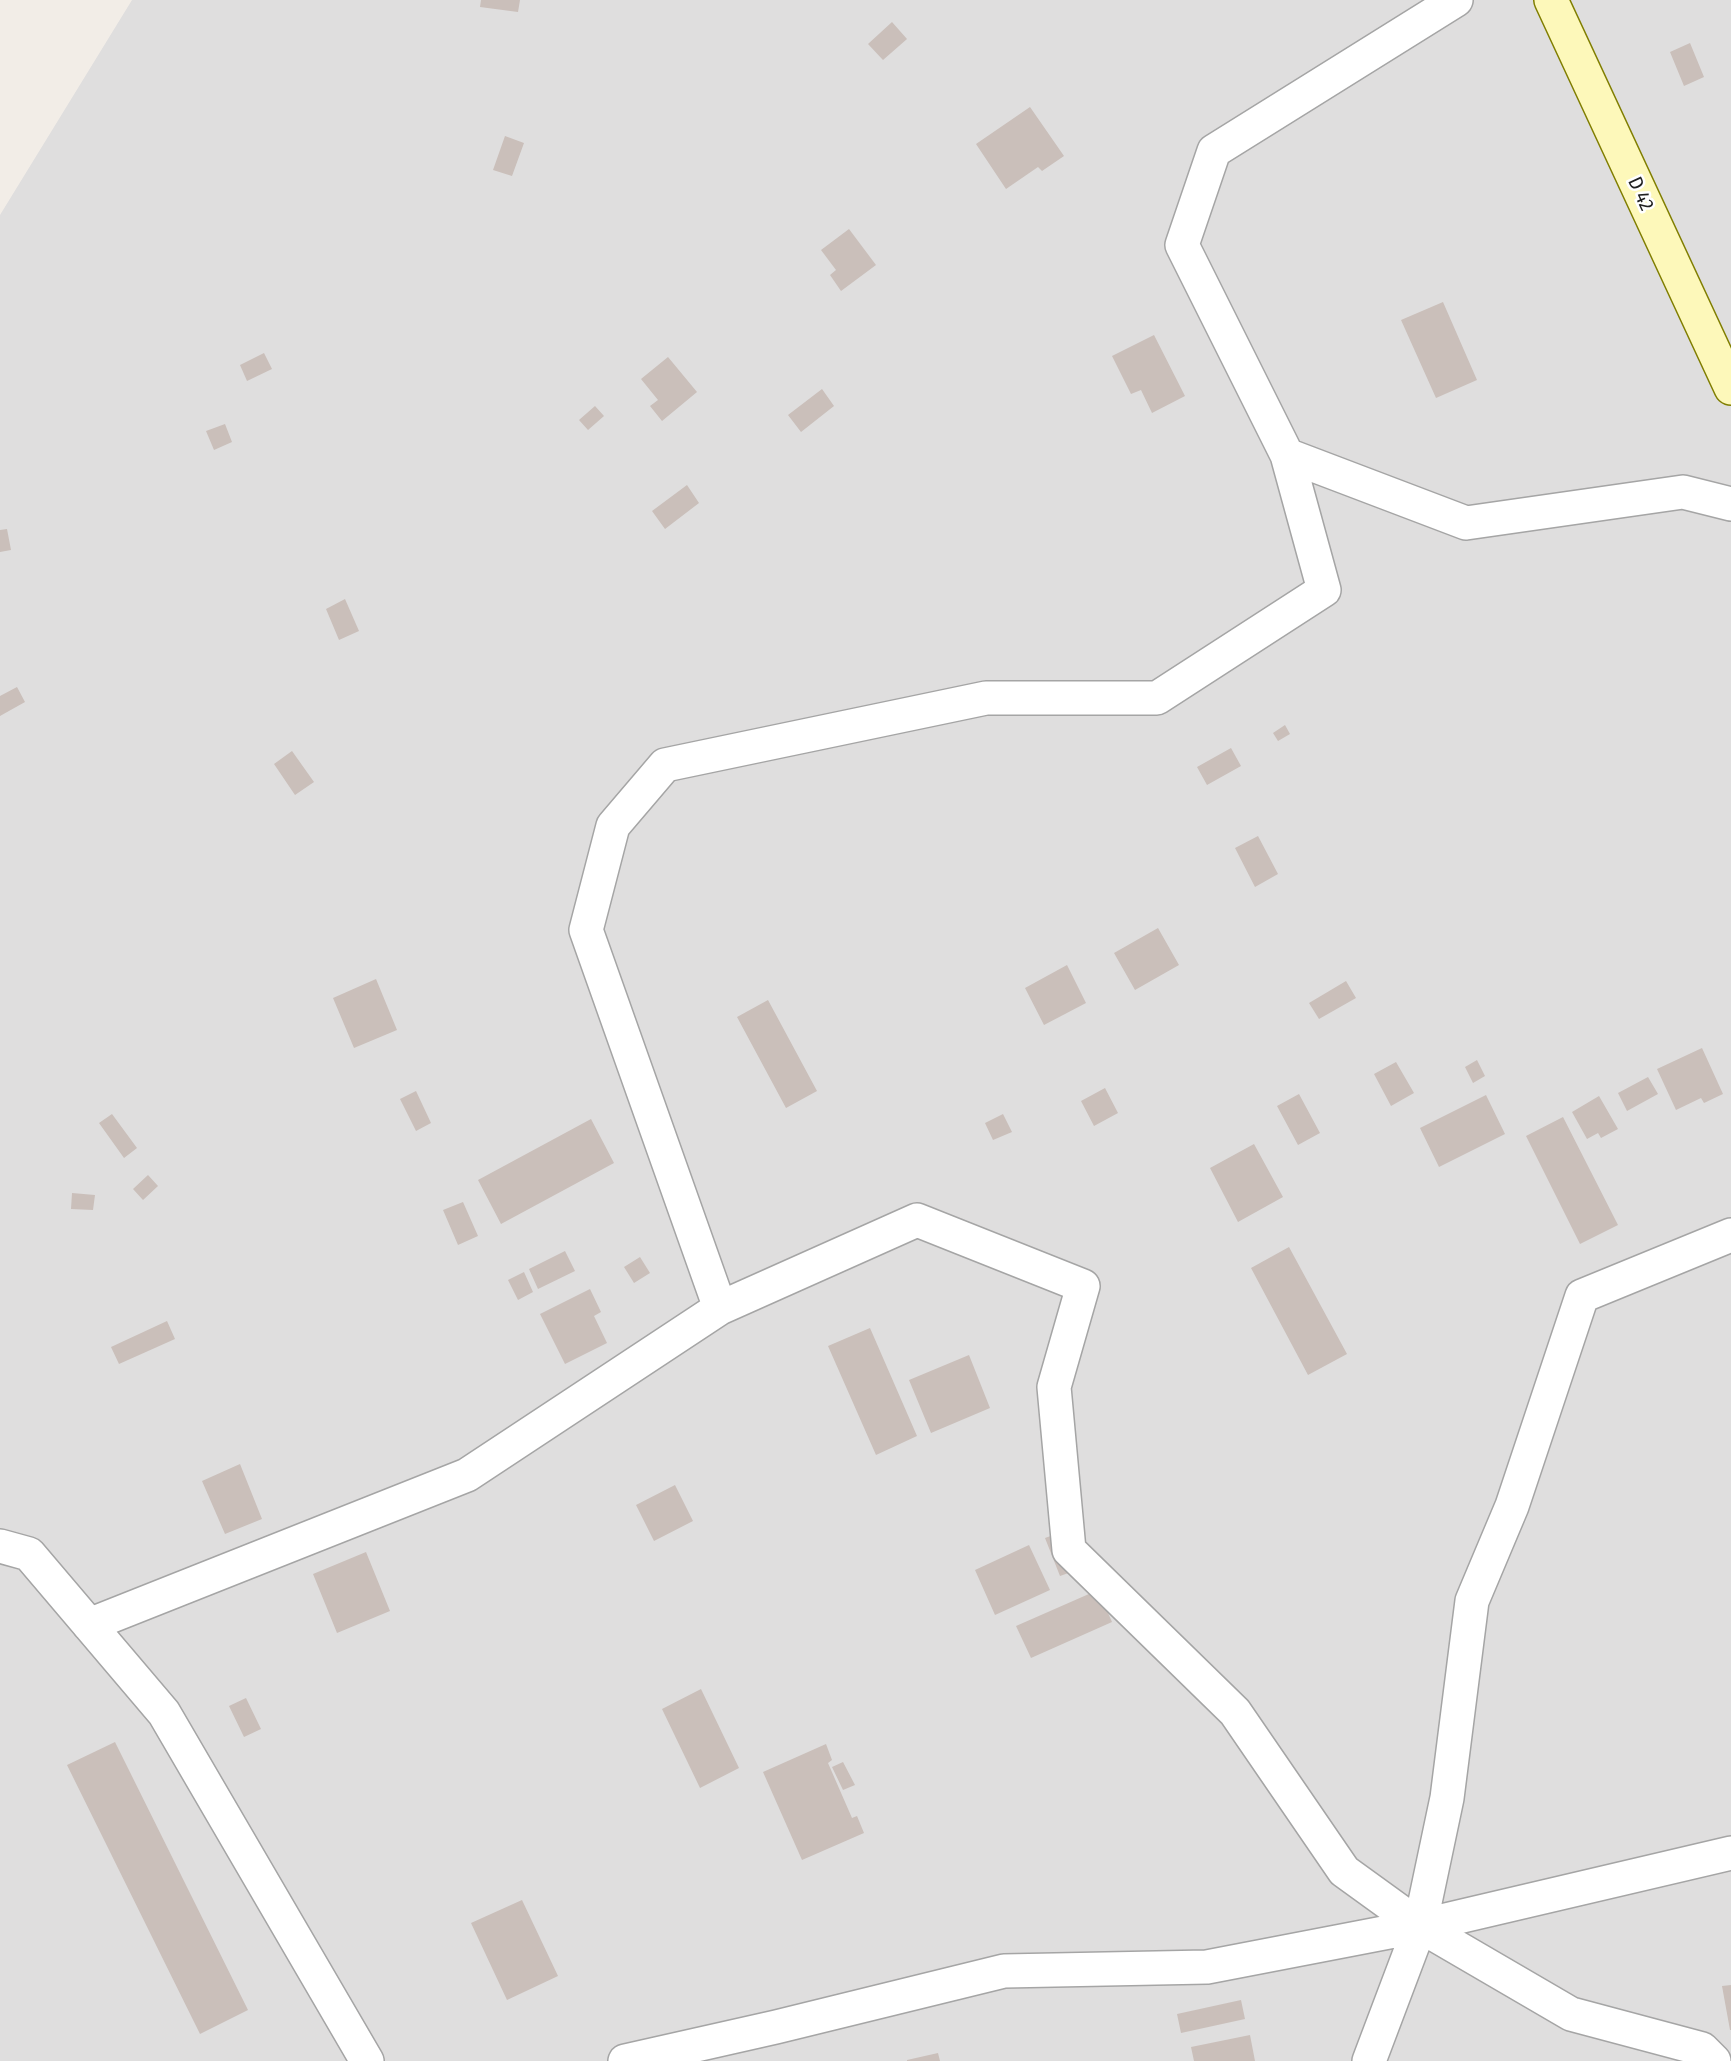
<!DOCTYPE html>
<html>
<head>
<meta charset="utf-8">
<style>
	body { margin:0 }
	canvas { display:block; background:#f2ede7 }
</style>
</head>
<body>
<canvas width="1731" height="2061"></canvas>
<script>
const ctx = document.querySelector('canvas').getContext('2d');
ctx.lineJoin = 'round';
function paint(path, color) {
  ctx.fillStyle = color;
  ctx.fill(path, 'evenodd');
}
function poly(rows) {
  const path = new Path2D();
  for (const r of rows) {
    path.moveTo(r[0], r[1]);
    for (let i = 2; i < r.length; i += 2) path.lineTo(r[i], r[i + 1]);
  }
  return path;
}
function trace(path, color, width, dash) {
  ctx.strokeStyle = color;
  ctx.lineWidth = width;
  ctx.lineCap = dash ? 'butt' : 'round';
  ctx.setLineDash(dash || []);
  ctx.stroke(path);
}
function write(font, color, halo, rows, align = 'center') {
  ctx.font = font + ' "Fira Sans Condensed",sans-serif';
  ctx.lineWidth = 5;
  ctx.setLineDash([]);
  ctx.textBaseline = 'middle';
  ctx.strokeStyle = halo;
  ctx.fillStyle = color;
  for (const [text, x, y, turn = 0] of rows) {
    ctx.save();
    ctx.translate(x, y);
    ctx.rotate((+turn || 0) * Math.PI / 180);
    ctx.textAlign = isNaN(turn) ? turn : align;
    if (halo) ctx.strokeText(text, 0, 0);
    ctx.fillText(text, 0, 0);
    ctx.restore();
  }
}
paint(poly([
	[132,0,1731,0,1731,2061,0,2061,0,215]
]), '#dfdede');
paint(poly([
	[481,0,520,0,518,12,480,7],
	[892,22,907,39,883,60,868,44],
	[1690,43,1704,77,1684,86,1670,52],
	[1030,107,1064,156,1042,171,1038,167,1006,189,976,144],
	[505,136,524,143,512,176,493,170],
	[849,229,876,265,841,291,830,275,836,270,821,250],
	[1443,302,1477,380,1436,398,1401,320],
	[1154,335,1185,396,1152,413,1141,390,1131,394,1112,356],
	[264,353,272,369,247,381,240,365],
	[668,357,697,392,662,421,650,406,658,400,641,379],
	[822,389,834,406,801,432,788,415],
	[595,406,604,416,588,430,579,420],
	[225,424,232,442,214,450,206,431],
	[687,485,699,503,665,529,652,511],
	[7,529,11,550,0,552,0,530],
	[345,599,359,631,339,640,326,609],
	[17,687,25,702,0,716,0,696],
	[1285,725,1290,734,1278,741,1273,733],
	[1231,748,1241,766,1207,785,1197,767],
	[292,751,314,782,295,795,274,764],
	[1258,836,1278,874,1255,887,1235,848],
	[1158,928,1179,965,1135,990,1114,953],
	[1067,965,1086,1003,1044,1025,1025,988],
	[376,979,397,1030,354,1048,333,998],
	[1346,981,1356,998,1319,1019,1309,1003],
	[768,1000,817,1091,786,1108,737,1017],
	[1702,1048,1723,1094,1704,1103,1701,1098,1676,1110,1657,1069],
	[1477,1060,1485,1076,1473,1083,1465,1067],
	[1396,1062,1414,1093,1391,1106,1374,1074],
	[1648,1077,1658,1094,1627,1111,1618,1093],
	[1105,1088,1118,1113,1094,1126,1081,1101],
	[416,1091,431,1123,416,1131,400,1099],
	[1299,1094,1320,1133,1298,1145,1277,1106],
	[1486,1095,1505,1134,1439,1167,1420,1128],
	[1599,1096,1618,1129,1601,1138,1598,1133,1587,1139,1572,1112],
	[112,1114,137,1148,124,1158,99,1123],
	[1003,1114,1012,1132,993,1140,985,1123],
	[1563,1117,1618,1225,1580,1244,1526,1136],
	[591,1119,614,1163,501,1224,478,1180],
	[1254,1144,1283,1197,1238,1222,1210,1168],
	[148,1175,158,1186,143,1200,133,1189],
	[72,1193,95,1195,93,1210,71,1209],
	[463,1202,478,1236,458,1245,443,1210],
	[1289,1247,1347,1354,1308,1375,1251,1268],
	[565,1251,575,1271,538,1289,529,1269],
	[640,1257,650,1273,634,1283,624,1267],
	[524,1272,533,1292,518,1300,508,1280],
	[590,1289,601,1312,594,1316,607,1343,565,1364,540,1314],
	[167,1321,175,1339,119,1364,111,1347],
	[870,1328,917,1436,876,1455,828,1346],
	[969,1355,990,1408,931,1433,909,1380],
	[240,1464,262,1519,225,1534,202,1481],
	[675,1485,693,1521,654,1541,636,1505],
	[1062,1532,1077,1570,1060,1576,1045,1538],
	[1029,1545,1050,1590,995,1615,975,1570],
	[366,1552,390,1611,337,1633,313,1574],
	[1098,1590,1112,1622,1031,1658,1016,1626],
	[701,1689,739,1768,700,1788,662,1709],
	[246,1698,261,1729,244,1737,229,1706],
	[115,1742,248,2010,200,2034,67,1765],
	[826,1744,832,1760,828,1763,852,1818,857,1816,864,1833,802,1860,763,1772],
	[843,1762,855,1785,843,1790,832,1767],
	[522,1900,558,1976,507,2000,471,1923],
	[1731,1985,1731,2030,1730,2030,1722,1986],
	[1241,2000,1245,2019,1181,2033,1177,2014],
	[1250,2035,1255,2061,1194,2061,1191,2047],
	[938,2053,940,2061,907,2061,907,2060]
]), '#cabfba');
const street = poly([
	[1456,0,1214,151,1182,245,1287,455,1466,523,1683,492,1731,504],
	[1731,1235,1582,1296,1512,1506,1472,1601,1447,1798,1420,1926,1731,1853],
	[0,1546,29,1554,164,1713,367,2061],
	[89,1625,467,1475,720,1308],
	[625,2061,776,2027,1004,1971,1207,1967,1420,1926,1344,1871,1235,1712,1069,1550,1054,1387,1083,1286,917,1220,720,1308,586,930,613,826,665,765,986,698,1157,698,1324,590,1287,455],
	[1369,2061,1420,1926,1571,2014,1702,2049,1714,2061]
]);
const secondary = poly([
	[1551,0,1731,388]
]);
trace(street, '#a5a5a5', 36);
trace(secondary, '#807e00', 36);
trace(street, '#fff', 33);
trace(secondary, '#fdf8ba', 33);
write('20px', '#212121', '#fff', [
	["D 42",1640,194,65]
]);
</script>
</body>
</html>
